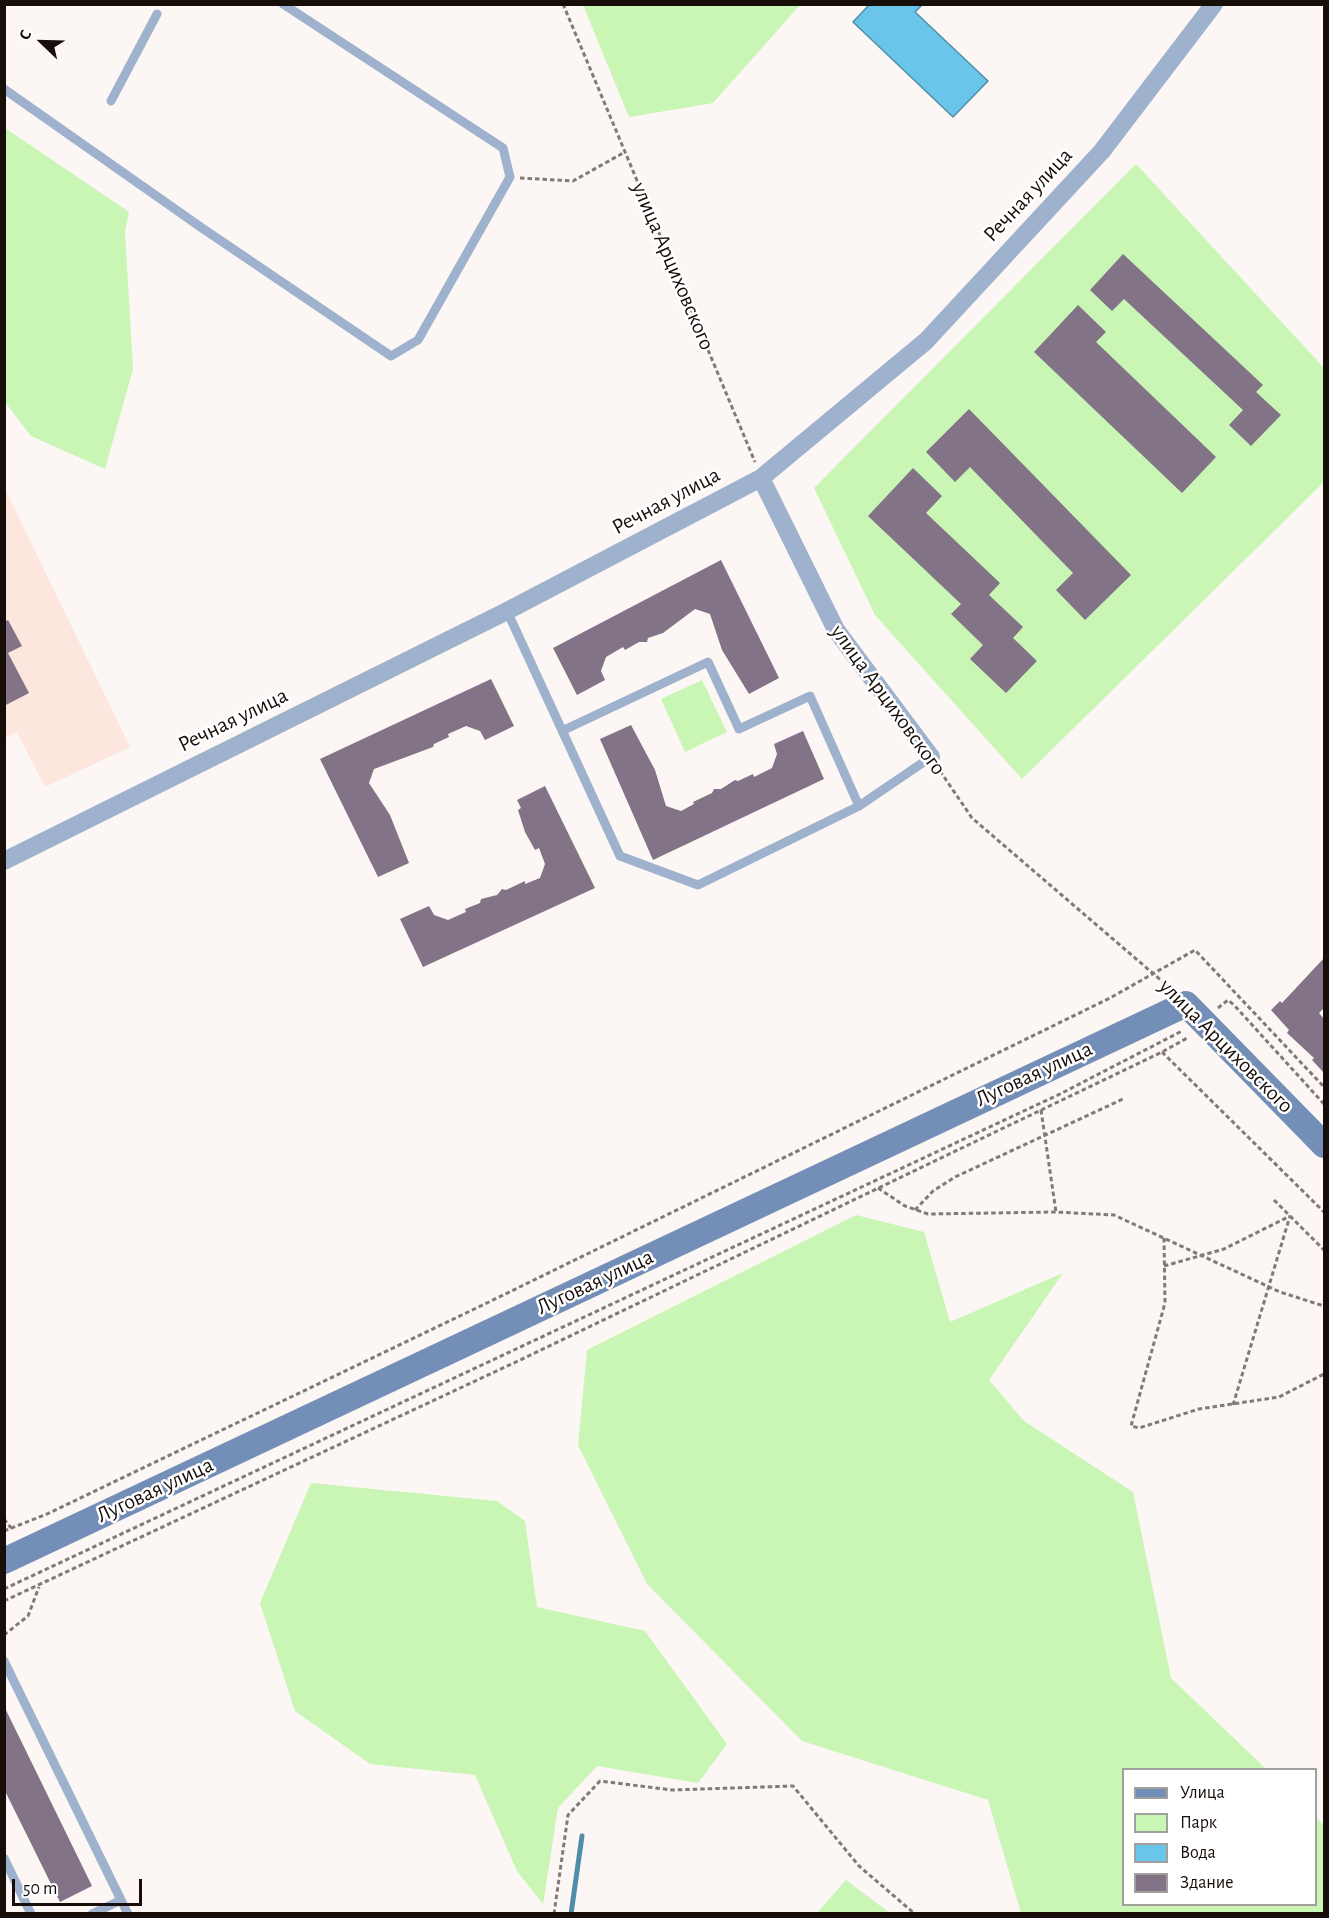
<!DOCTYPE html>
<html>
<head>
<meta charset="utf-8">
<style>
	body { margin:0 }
	#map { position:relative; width:1329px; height:1918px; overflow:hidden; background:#fcf6f4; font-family:"Alegreya Sans",sans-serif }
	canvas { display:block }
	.frame { position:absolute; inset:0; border:6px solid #170e0a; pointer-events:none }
	.legend { position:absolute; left:1122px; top:1768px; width:195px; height:138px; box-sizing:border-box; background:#fff; border:2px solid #a29f9d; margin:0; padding:8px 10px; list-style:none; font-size:18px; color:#170e0a }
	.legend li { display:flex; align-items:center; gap:12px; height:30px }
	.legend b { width:30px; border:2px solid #a29f9d }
	.north { position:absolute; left:12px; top:12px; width:60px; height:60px; -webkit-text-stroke:4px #fff; paint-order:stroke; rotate:293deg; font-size:16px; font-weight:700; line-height:24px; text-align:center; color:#170e0a }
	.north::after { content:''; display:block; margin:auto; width:21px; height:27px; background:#170e0a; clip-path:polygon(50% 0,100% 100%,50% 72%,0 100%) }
	.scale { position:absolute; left:12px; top:1879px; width:130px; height:27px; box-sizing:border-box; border:3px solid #170e0a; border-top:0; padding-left:8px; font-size:18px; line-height:21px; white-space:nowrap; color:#170e0a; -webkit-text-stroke:4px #fff; paint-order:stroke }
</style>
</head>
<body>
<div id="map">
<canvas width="1329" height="1918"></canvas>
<div class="frame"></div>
<ul class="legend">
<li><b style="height:8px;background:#738eb7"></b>Улица</li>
<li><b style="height:16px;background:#c9f5b5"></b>Парк</li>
<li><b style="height:16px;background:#69c5ea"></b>Вода</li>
<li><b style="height:16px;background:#827387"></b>Здание</li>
</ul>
<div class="north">С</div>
<div class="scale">50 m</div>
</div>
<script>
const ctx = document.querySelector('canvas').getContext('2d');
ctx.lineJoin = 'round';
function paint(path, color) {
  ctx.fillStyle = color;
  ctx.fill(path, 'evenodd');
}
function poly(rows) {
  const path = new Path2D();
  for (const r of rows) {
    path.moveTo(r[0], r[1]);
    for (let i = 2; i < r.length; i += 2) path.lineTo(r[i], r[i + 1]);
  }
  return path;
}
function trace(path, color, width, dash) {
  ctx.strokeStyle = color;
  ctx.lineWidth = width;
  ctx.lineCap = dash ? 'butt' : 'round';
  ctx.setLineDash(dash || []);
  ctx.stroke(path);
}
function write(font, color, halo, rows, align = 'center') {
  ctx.font = font + ' "Alegreya Sans",sans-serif';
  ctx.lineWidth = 5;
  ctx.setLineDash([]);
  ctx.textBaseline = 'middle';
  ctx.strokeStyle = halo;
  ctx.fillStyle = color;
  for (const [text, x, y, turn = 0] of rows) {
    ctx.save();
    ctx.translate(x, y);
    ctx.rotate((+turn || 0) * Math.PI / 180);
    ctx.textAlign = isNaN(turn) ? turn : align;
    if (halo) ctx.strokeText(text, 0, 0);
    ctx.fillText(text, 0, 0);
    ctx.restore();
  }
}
paint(poly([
	[4,487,130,747,45,787,17,732,5,738]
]), '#fce6dd');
paint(poly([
	[583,5,800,5,713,103,629,117],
	[5,128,129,212,125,232,133,369,105,469,31,436,5,402],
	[1136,164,1324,368,1324,482,1022,779,875,615,814,488],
	[702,680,727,732,685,752,661,699],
	[856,1215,924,1232,950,1322,1063,1273,989,1380,1024,1421,1133,1492,1171,1678,1266,1769,1124,1770,1124,1904,1316,1904,1316,1817,1324,1826,1324,1913,1021,1913,988,1800,802,1741,647,1584,578,1445,587,1350],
	[311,1483,497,1501,525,1521,537,1607,645,1631,727,1744,698,1783,597,1766,558,1808,543,1904,517,1871,475,1775,370,1764,295,1711,260,1603],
	[846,1880,890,1913,817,1913]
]), '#c9f5b5');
const water = poly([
	[869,5,922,5,915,12,988,81,953,117,853,22,869,5]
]);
paint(water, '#69c5ea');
trace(water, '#508ea7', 1.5);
trace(poly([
	[571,1914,582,1836]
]), '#508ea7', 5);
paint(poly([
	[1123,254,1263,385,1256,392,1281,415,1251,446,1229,425,1243,410,1124,299,1112,311,1090,290],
	[1078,305,1106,332,1096,342,1216,457,1182,493,1034,352],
	[969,409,1131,575,1085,620,1056,590,1073,573,970,467,955,482,926,452],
	[913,468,942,496,926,513,1000,583,989,595,1023,627,1013,638,1037,661,1006,693,970,659,983,645,951,614,961,604,868,516],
	[721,560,779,678,749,694,722,650,710,614,695,609,663,633,648,638,647,642,639,642,625,650,623,647,606,657,601,671,605,680,577,695,553,648],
	[8,620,22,646,8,653,29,693,4,706,4,622],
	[491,679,514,726,485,740,480,731,466,726,448,734,449,737,434,744,433,747,374,769,369,783,390,815,409,863,378,877,320,759],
	[631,725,655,770,666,806,681,811,694,804,693,802,712,793,714,789,721,789,735,780,738,781,753,774,754,777,772,768,777,754,774,744,803,731,824,779,653,860,600,739],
	[545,786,595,888,423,967,400,919,429,906,434,915,448,920,466,912,465,909,480,903,481,899,497,895,502,889,506,890,525,881,525,884,540,878,545,864,539,848,535,850,525,832,518,810,521,808,517,800],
	[1324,958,1324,1008,1319,1013,1324,1019,1324,1073,1312,1060,1314,1058,1287,1033,1289,1030,1271,1010,1280,1001,1282,1003],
	[4,1706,92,1886,60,1902,4,1789]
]), '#827387');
trace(poly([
	[563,4,755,462],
	[520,178,573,181,625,152],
	[940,771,972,818,1170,988],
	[1218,1008,1228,1000,1234,1005,1324,1104],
	[1162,1052,1324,1212],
	[1041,1110,1056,1212],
	[878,1188,905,1206,928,1214,1056,1212,1114,1215,1280,1292,1324,1306],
	[1274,1200,1324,1250],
	[915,1210,933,1191,955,1177,1123,1099],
	[1164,1238,1165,1303,1131,1426,1139,1428,1199,1409,1279,1397,1324,1374],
	[1164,1266,1224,1249,1290,1216],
	[1233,1405,1290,1216],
	[4,1519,11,1528],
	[4,1531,47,1514,489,1302,1110,998,1195,950,1324,1087],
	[4,1589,1060,1094,1182,1031],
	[4,1601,518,1361,1162,1052,1189,1037],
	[4,1635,28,1616,39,1587],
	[554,1914,568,1815,600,1781,672,1790,793,1786,859,1866,915,1914]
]), '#817a77', 3, [4.5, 3]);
trace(poly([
	[4,89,202,228,391,356,418,340,510,177,503,148,283,4],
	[111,101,157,14],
	[507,611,620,856,698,885,859,806,931,757],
	[564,730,708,662,739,729,810,696,859,806],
	[4,1661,121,1900],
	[4,1858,31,1914],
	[92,1914,121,1900,128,1914]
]), '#9eb1cd', 9);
trace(poly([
	[761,478,836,630,931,757],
	[4,861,507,611,761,478,926,341,1102,151,1214,4]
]), '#9eb1cd', 18);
trace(poly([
	[4,1561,1186,1004,1324,1145]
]), '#738eb7', 26);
write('22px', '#170e0a', '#fff', [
	["Речная улица",1028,195,-47],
	["улица Арциховского",673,266,67],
	["Речная улица",666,501,-28],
	["улица Арциховского",888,700,54],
	["Речная улица",233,720,-26],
	["улица Арциховского",1226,1046,45],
	["Луговая улица",1034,1074,-25],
	["Луговая улица",595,1282,-25],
	["Луговая улица",155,1490,-25]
]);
</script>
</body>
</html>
